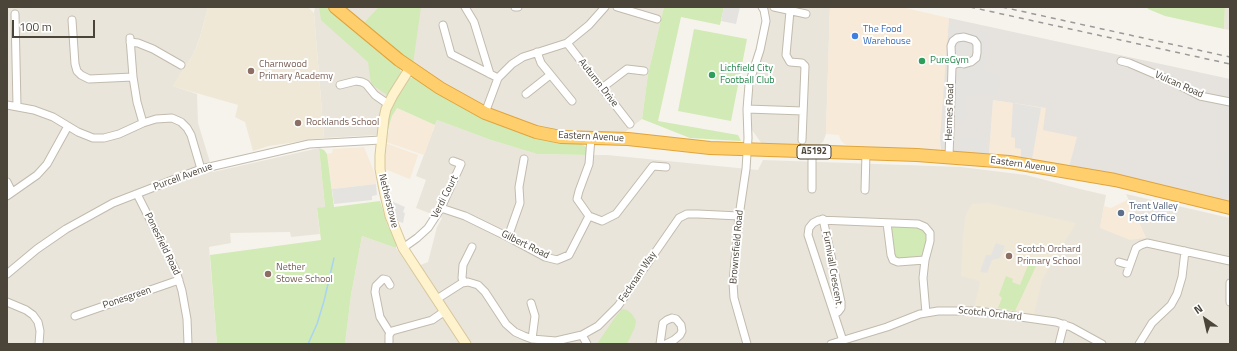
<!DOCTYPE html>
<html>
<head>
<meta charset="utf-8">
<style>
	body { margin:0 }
	#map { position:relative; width:1237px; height:351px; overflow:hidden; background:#f6f3ec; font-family:"Titillium Web",sans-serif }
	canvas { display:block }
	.frame { position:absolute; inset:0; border:8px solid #4b4439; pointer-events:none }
	.north { position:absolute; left:1185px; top:299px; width:40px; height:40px; -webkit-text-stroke:3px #fff; paint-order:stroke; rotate:326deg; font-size:11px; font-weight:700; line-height:16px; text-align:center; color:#4b4439 }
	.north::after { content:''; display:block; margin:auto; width:14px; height:18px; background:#4b4439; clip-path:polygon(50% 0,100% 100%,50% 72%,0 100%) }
	.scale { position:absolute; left:12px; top:20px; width:83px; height:18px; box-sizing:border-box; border:2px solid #4b4439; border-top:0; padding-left:5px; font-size:12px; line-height:14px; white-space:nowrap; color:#4b4439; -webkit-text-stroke:3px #fff; paint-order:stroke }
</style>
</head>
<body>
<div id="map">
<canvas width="1237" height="351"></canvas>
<div class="frame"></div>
<div class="north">N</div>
<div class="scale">100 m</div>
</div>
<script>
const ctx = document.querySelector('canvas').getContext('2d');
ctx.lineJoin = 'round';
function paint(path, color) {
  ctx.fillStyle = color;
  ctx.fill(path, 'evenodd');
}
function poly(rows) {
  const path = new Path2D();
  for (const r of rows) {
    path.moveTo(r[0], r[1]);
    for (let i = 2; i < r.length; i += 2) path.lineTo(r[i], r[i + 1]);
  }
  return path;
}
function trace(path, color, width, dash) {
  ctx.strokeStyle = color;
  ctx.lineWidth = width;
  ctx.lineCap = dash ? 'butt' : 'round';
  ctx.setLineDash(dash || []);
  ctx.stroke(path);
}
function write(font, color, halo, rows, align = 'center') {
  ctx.font = font + ' "Titillium Web",sans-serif';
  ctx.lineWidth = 4;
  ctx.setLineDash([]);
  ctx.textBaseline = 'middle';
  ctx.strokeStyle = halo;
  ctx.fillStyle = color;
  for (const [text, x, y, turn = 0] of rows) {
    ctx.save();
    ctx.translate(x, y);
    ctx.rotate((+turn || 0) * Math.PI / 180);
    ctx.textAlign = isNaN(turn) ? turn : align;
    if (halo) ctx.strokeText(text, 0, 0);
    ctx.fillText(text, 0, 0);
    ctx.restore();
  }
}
paint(poly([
	[7,7,208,7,200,37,193,55,173,86,197,94,198,123,213,172,319,148,325,207,317,209,320,234,291,237,290,232,230,233,231,243,209,247,217,344,7,344],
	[315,7,327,7,401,72,387,95,377,135,324,138,314,13],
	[343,7,664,7,648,74,642,119,624,133,558,133,534,128,471,102,425,72],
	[765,7,830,7,826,134,823,142,820,144,762,144,752,130,752,93,766,40,768,24],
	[1225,7,1230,7,1230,30,1224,29],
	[437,120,491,140,537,154,588,155,607,155,758,170,763,160,961,167,1026,175,1080,189,1106,195,1100,228,1146,238,1126,194,1230,218,1230,344,345,344,351,295,362,236,396,248,409,267,418,266,428,262,437,227,442,218,416,208,426,180,416,176]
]), '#eae5da');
paint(poly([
	[830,7,901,7,949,18,940,151,846,145,841,141,839,135,826,134],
	[993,100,1047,108,1077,137,1069,167,989,154],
	[396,108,435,125,424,155,386,142,392,116],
	[385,143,418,155,410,179,385,169],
	[364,147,376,177,376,184,332,189,327,154,332,153,333,149],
	[1129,199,1146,238,1130,240,1100,228,1104,206,1111,208]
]), '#f7ead8');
paint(poly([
	[949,18,1230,79,1230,202,1069,167,1077,137,1043,130,1046,108,993,100,989,154,941,152,940,139]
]), '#e6e2dd');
paint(poly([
	[208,7,308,7,314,13,324,138,269,146,253,151,245,122,235,117,238,105,172,86,193,55,200,37],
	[988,203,1076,223,1042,280,1034,315,974,308,980,281,961,276,963,235,966,214,972,204]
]), '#efe8d6');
paint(poly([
	[319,7,327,7,399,66,401,72,400,76,387,95,371,84,368,62,321,20],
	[379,7,421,7,413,64,362,25],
	[664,7,724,7,720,25,681,17,658,121,738,135,741,141,690,138,642,119,648,74],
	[1147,7,1225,7,1224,29,1165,16,1148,9],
	[694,29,747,39,731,121,678,111],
	[414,77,438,92,580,143,585,146,588,149,588,155,537,154,491,140,437,120,435,125,397,108,392,116,388,130,386,129,388,114,405,80],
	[319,148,324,150,327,154,334,207,380,201,387,224,396,243,396,248,362,236,351,295,345,344,217,344,210,255,321,240,317,208,325,207],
	[893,226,918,226,927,233,929,239,924,259,896,259,893,255,890,230],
	[1029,263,1036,266,1015,311,998,308,1002,298,999,295,1006,276,1013,279,1012,282,1020,285],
	[622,309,627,310,632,314,636,321,635,327,627,344,597,344,614,319]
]), '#d2eab5');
paint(poly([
	[724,7,740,7,736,24,721,21],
	[950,27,988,33,984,73,1000,75,998,95,966,94,965,124,952,122,956,72,950,71],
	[1013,103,1041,108,1032,159,1021,157,1021,149,1015,148,1015,138,1011,137],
	[960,138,986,139,986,153,960,151],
	[1230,145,1230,197,1218,194],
	[376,184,377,195,372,196,372,200,334,204,332,189],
	[389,200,405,207,403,212,405,213,403,223,397,221],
	[996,243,1005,246,1000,258,992,260,987,273,980,272,986,255,991,255]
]), '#e5e3e0');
trace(poly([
	[308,344,317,324,324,301,334,258]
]), '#a9d4f2', 1.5);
const street = poly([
	[465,7,474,22,490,74],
	[515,7,518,7],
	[617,7,657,19],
	[774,7,806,14],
	[790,11,786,55,790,62,802,63,805,66,802,140],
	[15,14,17,106],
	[72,20,75,64,77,71,81,75,89,79,133,77],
	[443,25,451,54,498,78],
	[130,38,133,77,137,102,143,123],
	[130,42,138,43,153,49,181,65],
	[567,43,630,124],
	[537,52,541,63,572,101],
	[1121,61,1129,63,1171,81,1200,96,1230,102],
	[340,85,356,81,362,82,366,84,375,95,388,104],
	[602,88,627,69,644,71],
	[526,94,550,75],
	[7,105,34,110,53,117,78,132,93,138,104,138,119,134,143,123,156,119,172,118,181,122,187,128,191,135,201,169],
	[747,109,803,111],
	[485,113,498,78,512,64,523,57,567,43,589,25,605,7],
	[949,157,952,67,955,64,960,63,964,64,971,62,976,58,977,53,977,44,974,40,964,37,957,38,953,41,951,46,952,67],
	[7,182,12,192],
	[812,189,812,152],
	[865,190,866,153],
	[137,194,176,271,182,291,187,319,188,344],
	[7,196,37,175,47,164,68,126],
	[441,208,465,216,508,237,545,257,557,260,569,255,589,216,577,199,579,191,589,164,591,138],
	[589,216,602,221,616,214,653,166,666,167],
	[823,219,841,302,841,308,838,312,834,313],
	[887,223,891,255,893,260,898,262,925,260],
	[508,237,520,203,519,187,524,159],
	[403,248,417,238,428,228,441,208,461,164,453,161],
	[1119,262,1129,265],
	[1127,273,1136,248,1141,245,1147,243,1230,261],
	[7,274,37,249,66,229,113,203,201,169,309,144,381,140],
	[464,282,462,278,463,265,472,247],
	[1230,283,1230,302],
	[437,299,462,283,468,282,478,285,485,292,506,324,515,332,524,336,532,339,556,341,582,335,598,326,618,306,679,218,687,214,698,214,739,216],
	[7,302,26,310,33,315,38,322,40,331,39,344],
	[531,303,535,316,532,339],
	[75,316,179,280],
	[390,333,380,317,375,292,376,286,383,279,387,280,390,285],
	[582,335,587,344],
	[843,341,808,235,809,228,813,223,819,220,918,224,925,227,930,233,930,241,925,260,923,278,926,313],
	[389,344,389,335,392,331,432,320,445,311],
	[660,344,663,323,667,320,672,318,676,319,681,325,682,331,680,335,674,340,666,344],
	[747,344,734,298,733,283,739,216,746,169,748,138,747,109,749,84,760,50,766,21,764,10,762,7],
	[831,344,887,327,920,314,938,311,978,311,1056,322,1071,327,1102,344],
	[1059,344,1064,324],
	[1139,344,1152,323,1171,305,1177,294,1182,277,1185,251]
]);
const secondary = poly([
	[410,68,393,95,386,109,384,118,380,155,380,169,384,190,390,216,403,248,466,344]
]);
const highway = poly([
	[335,7,399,60,440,88,485,113,536,132,561,137,628,139,710,148,917,155,1009,162,1115,180,1230,208]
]);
trace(street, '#c2bbae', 9);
trace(secondary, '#d6c79b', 11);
trace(highway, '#e0a43c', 14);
trace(street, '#fff', 7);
trace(secondary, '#fff3cd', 9);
trace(highway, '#ffcf6e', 12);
trace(poly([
	[970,7,1230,64],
	[1002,7,1230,57]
]), '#9a9a9a', 1.5, [5, 5]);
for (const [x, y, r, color] of [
	[855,36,4,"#3f7fe0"],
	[922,61,4,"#2e9e5b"],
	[251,71,4,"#8d6e63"],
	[712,75,4,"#2e9e5b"],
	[298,123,4,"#8d6e63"],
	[1121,213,4,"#5c6f8a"],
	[1009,256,4,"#8d6e63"],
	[268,274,4,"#8d6e63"]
]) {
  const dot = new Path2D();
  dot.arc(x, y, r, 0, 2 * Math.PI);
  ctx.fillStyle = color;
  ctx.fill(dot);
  trace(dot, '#fff', 1.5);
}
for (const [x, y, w] of [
	[814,152,34]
]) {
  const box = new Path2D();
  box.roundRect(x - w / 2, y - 7, w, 14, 3);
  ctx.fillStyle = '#fff';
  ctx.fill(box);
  trace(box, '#4b4439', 1);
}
write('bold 9px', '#4b4439', null, [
	["A5192",814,152]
]);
write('10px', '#366cbe', '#fff', [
	["The Food",863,30],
	["Warehouse",863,42]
], 'left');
write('10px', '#27864d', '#fff', [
	["PureGym",930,61],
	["Lichfield City",720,69],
	["Football Club",720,81]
], 'left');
write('10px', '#785e54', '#fff', [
	["Charnwood",259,65],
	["Primary Academy",259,77],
	["Rocklands School",306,123],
	["Scotch Orchard",1017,250],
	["Primary School",1017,262],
	["Nether",276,268],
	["Stowe School",276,280]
], 'left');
write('10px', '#4b4439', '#fff', [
	["Autumn Drive",598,83,52],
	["Vulcan Road",1179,85,24],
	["Hermes Road",950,112,-88],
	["Eastern Avenue",591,137,3],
	["Eastern Avenue",1023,165,8],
	["Purcell Avenue",183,177,-20],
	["Verdi Court",445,197,-63],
	["Netherstowe",388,201,76],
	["Ponesfield Road",162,244,64],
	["Gilbert Road",525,245,26],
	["Brownsfield Road",737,247,-85],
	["Furnivall Crescent",832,268,80],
	["Fecknam Way",638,277,-56],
	["Ponesgreen",127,298,-19],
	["Scotch Orchard",990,314,6]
]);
write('10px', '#4e5e75', '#fff', [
	["Trent Valley",1129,207],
	["Post Office",1129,219]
], 'left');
</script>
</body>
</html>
